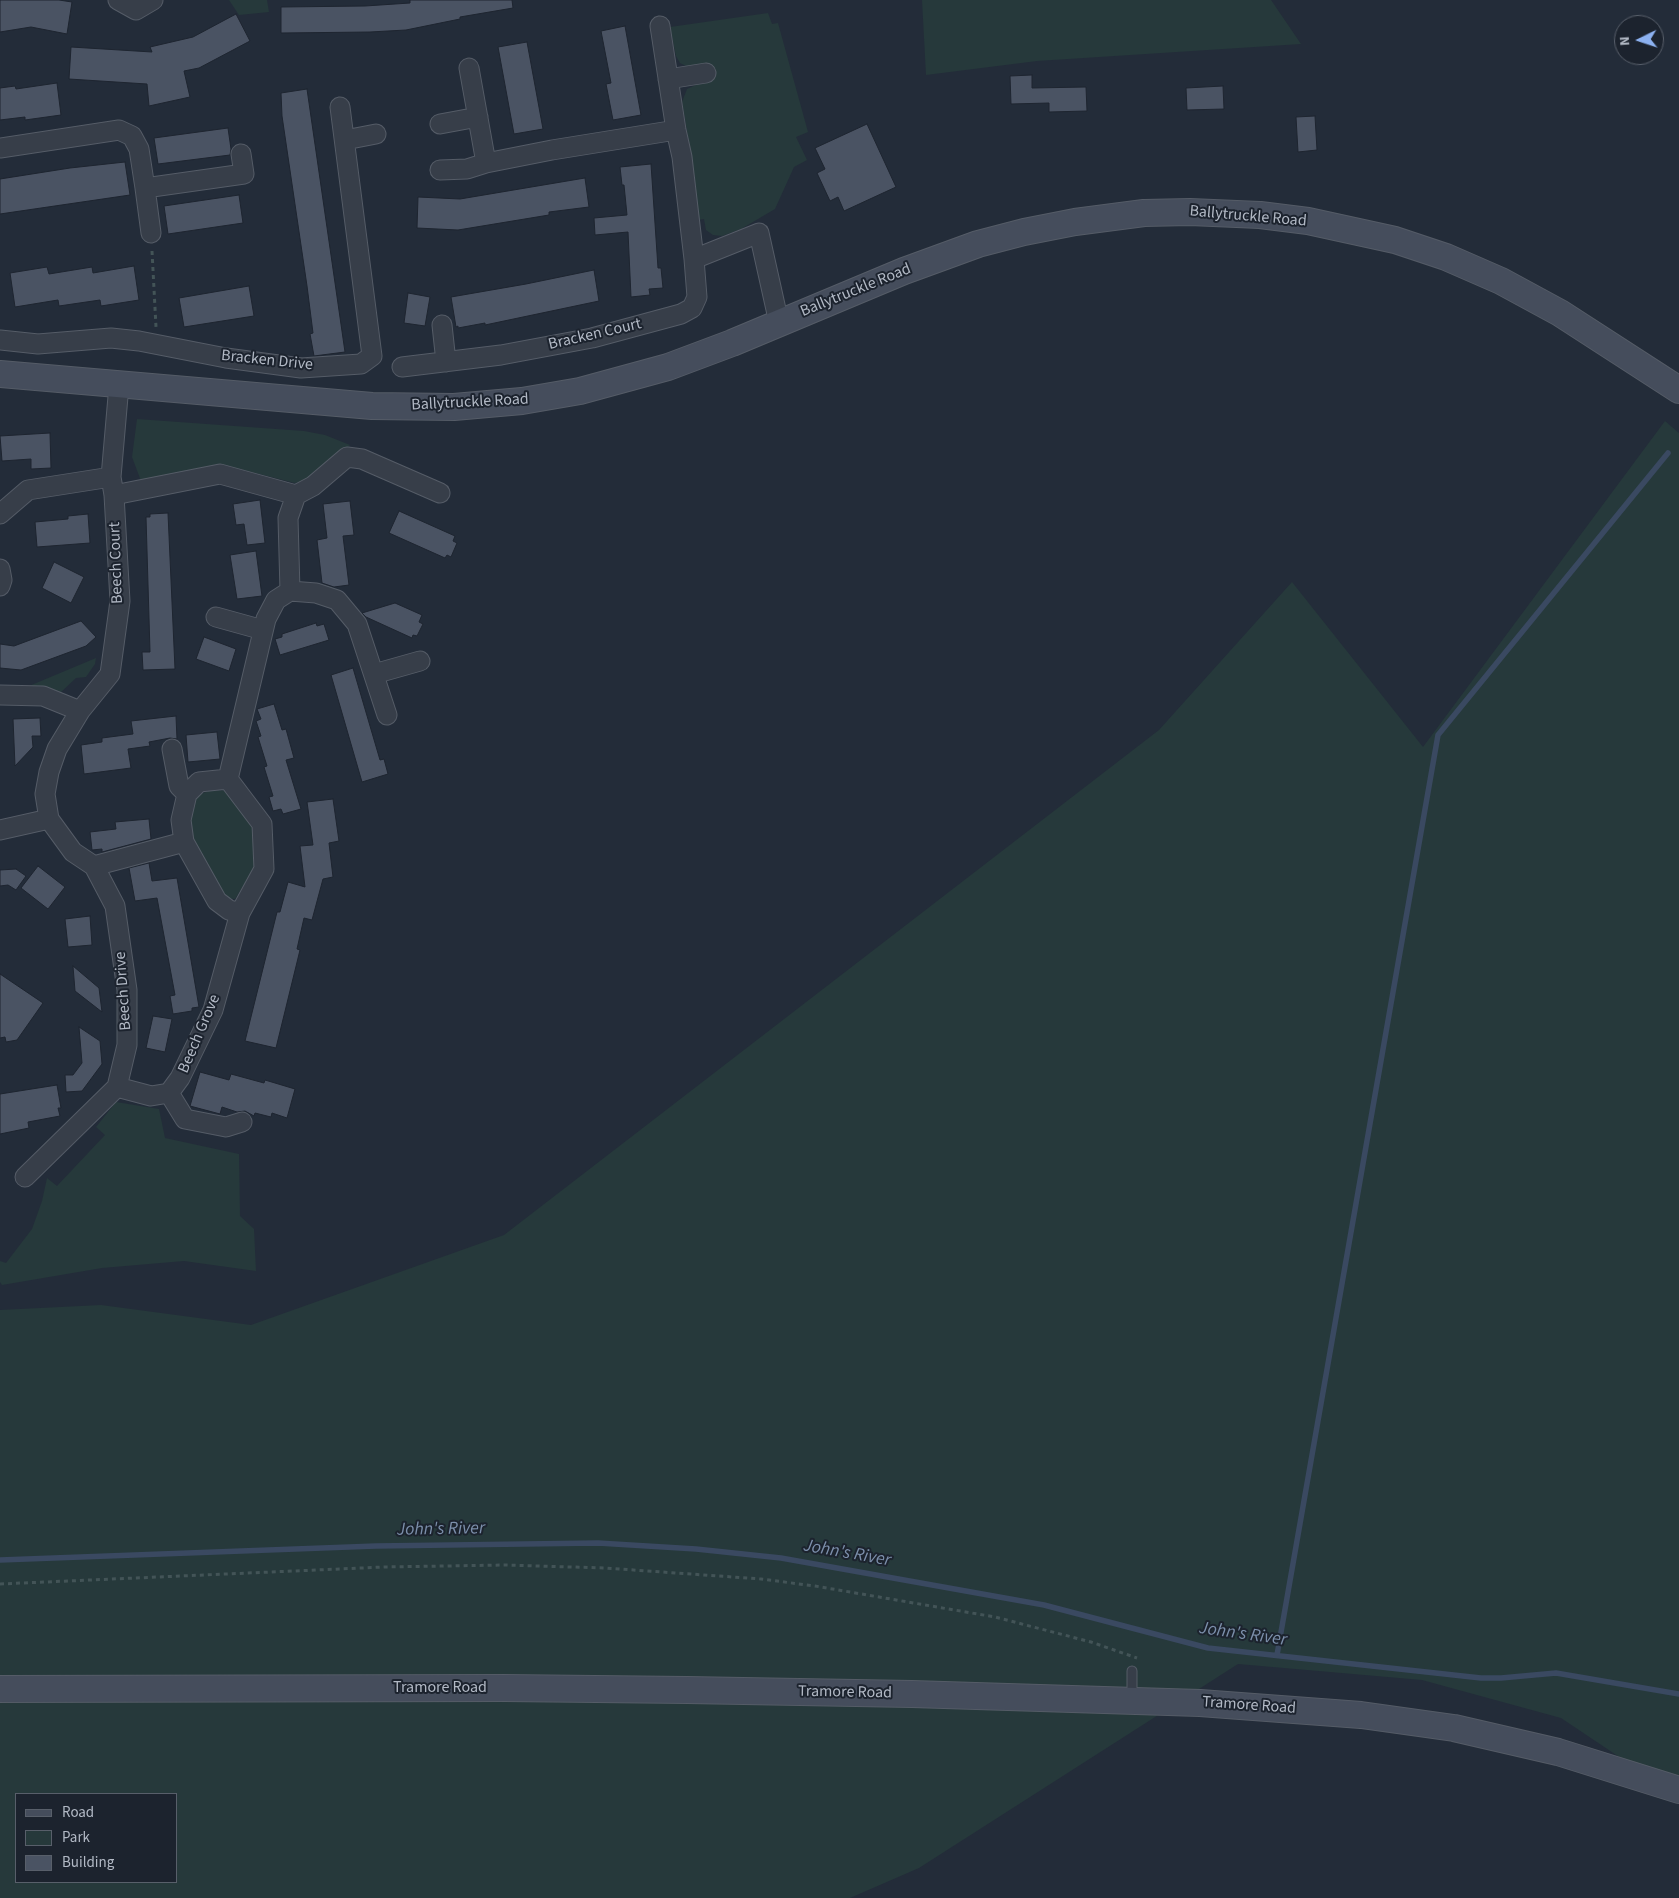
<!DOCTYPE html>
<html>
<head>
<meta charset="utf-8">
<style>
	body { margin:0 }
	#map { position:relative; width:1679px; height:1898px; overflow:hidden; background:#232c39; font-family:"Source Sans 3",sans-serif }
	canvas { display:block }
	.legend { position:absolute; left:15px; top:1793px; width:162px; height:90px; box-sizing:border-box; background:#1c232e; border:1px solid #585f6a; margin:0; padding:6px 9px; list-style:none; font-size:15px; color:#b2b9c5 }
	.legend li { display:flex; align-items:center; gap:10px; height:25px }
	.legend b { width:25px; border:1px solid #585f6a }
	.north { position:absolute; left:1614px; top:15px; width:50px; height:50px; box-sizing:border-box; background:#1c232e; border:1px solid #585f6a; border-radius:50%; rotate:266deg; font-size:14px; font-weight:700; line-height:20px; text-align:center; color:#b2b9c5 }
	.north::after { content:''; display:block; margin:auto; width:18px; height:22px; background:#8cb1f0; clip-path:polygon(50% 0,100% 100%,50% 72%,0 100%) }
</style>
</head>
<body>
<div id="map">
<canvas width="1679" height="1898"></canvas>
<ul class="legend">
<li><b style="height:6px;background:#454d5c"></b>Road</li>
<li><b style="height:14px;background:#26393b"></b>Park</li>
<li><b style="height:14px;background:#4a5363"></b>Building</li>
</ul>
<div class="north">N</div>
</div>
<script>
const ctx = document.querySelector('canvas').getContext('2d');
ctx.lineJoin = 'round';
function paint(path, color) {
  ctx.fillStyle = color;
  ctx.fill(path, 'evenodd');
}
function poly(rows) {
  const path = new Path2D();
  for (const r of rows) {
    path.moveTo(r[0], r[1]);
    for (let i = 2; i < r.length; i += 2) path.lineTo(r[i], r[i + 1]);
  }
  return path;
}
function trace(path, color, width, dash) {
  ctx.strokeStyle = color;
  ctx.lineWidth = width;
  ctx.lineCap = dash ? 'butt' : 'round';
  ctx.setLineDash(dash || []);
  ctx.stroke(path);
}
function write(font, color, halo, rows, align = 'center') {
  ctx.font = font + ' "Source Sans 3",sans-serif';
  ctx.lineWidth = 4;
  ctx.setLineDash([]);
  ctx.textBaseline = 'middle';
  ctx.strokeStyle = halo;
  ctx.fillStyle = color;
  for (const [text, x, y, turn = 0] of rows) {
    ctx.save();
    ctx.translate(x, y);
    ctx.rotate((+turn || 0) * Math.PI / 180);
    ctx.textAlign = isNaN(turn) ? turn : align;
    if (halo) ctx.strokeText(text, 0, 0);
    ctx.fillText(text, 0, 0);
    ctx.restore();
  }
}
paint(poly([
	[229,0,267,0,269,12,239,15],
	[922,0,1271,0,1301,44,1037,61,926,75],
	[768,13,772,24,778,23,808,132,796,137,807,160,794,167,775,209,741,229,722,236,713,235,706,230,704,219,698,220,694,172,682,102,687,89,698,84,711,82,709,64,688,67,680,63,676,56,670,27],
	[137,419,304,431,325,435,350,445,312,478,295,483,219,464,141,481,132,457],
	[1665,421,1679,433,1679,1797,1561,1718,1422,1680,1238,1664,919,1868,850,1898,0,1898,0,1310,101,1305,251,1325,504,1235,1159,730,1292,582,1423,747],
	[16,1794,176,1794,176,1882,16,1882],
	[96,658,95,664,86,677,76,678,59,694,29,686],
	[228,790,254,829,257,864,235,899,225,898,197,853,188,816,194,797,208,791],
	[116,1102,159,1109,165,1138,239,1154,240,1216,254,1229,256,1271,184,1261,102,1268,2,1285,0,1282,0,1261,6,1263,32,1229,42,1201,47,1178,57,1186,105,1135,96,1127]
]), '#26393b');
trace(poly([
	[0,1560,376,1546,598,1543,696,1549,781,1558,1044,1605,1208,1648,1481,1678,1501,1678,1556,1673,1679,1694],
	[1277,1655,1438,735,1668,453]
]), '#3a4961', 5.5);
const building = poly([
	[0,0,59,0,72,2,67,34,31,27,0,32,0,0],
	[410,0,512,0,513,8,460,17,460,19,406,30,370,32,281,33,281,7,365,6,410,3,410,0],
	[236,14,250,41,199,68,184,71,190,97,149,106,147,84,69,79,71,47,152,52,150,47,193,37,236,14],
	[625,26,641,115,613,120,606,84,611,83,601,31,625,26],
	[527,42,543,129,514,134,498,47,527,42],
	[1032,75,1032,88,1086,87,1087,111,1049,112,1049,103,1011,104,1010,76,1032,75],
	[57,83,61,115,25,120,25,117,0,120,0,88,15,86,16,89,57,83],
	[1223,86,1224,109,1187,110,1186,88,1223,86],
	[307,89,345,352,314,356,310,334,313,333,307,286,282,116,281,93,307,89],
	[1315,116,1317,150,1298,152,1296,117,1315,116],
	[867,124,896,187,844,211,838,197,830,201,817,173,825,169,815,148,867,124],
	[228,128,231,149,230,155,158,164,154,138,228,128],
	[125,162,130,195,0,214,0,179,70,168,125,162],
	[651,164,658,268,661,268,663,288,649,289,650,295,631,297,628,232,595,235,594,218,627,215,624,185,622,185,620,167,651,164],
	[585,178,589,207,549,212,549,215,458,230,417,228,418,197,460,199,585,178],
	[239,195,243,223,168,234,164,206,239,195],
	[134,266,139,300,101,306,100,300,59,306,58,300,15,307,10,273,47,267,49,274,92,267,93,273,134,266],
	[594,270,599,301,485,325,485,323,458,328,458,326,456,327,451,297,526,284,594,270],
	[249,286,254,316,184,327,179,298,249,286],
	[408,293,430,297,425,326,404,323,408,293],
	[50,433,51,468,31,469,31,459,2,461,0,436,50,433],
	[260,500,265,543,247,545,244,524,236,525,233,504,260,500],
	[350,501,354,535,343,536,349,585,334,587,322,583,317,540,327,538,323,504,350,501],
	[399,511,455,536,453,541,457,543,451,557,447,555,445,558,389,533,399,511],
	[168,513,175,669,143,670,142,652,150,652,146,517,150,517,150,514,168,513],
	[88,514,90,543,37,547,35,522,68,519,68,516,88,514],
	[256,551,262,596,237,599,230,555,256,551],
	[54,562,84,577,71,603,42,588,54,562],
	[395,603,422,615,419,622,423,624,417,636,413,635,412,638,366,617,362,613,395,603],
	[81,621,96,637,86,646,21,670,0,668,0,644,14,646,81,621],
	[316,623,317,626,324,624,329,640,280,655,275,639,282,637,282,634,316,623],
	[204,637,236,649,229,671,196,659,204,637],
	[353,668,380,760,384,759,388,774,362,782,331,675,353,668],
	[274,704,282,730,286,729,294,758,286,760,301,809,283,814,281,809,273,811,269,797,273,796,264,767,267,766,258,737,261,736,256,721,261,719,257,709,274,704],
	[176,716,177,739,170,738,149,742,150,746,128,749,131,768,84,774,81,745,102,742,102,738,133,734,131,721,176,716],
	[40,718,41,736,32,736,33,747,15,766,13,719,40,718],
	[217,732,220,759,188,762,186,735,217,732],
	[333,799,339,841,329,843,333,877,323,879,312,920,304,918,297,949,300,950,276,1048,245,1041,277,912,280,912,288,882,305,887,300,846,313,845,307,802,333,799],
	[149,819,151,839,102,852,102,849,92,850,90,832,116,829,115,822,149,819],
	[149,863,152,881,177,878,199,1007,192,1008,192,1011,173,1014,170,996,175,995,157,898,135,901,129,868,149,863],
	[38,866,65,887,48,909,21,888,38,866],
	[16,869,26,876,16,890,8,885,0,886,0,870,16,869],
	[90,916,92,945,68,947,65,919,90,916],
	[73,966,99,988,102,1012,75,991,73,966],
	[0,974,43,1003,17,1040,6,1042,5,1037,0,1038,0,974],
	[153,1016,172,1019,165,1052,146,1048,153,1016],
	[79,1027,100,1041,102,1064,82,1091,66,1092,65,1075,73,1075,82,1063,79,1027],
	[200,1072,229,1080,231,1074,264,1083,265,1080,295,1089,287,1118,272,1113,271,1117,255,1113,254,1116,245,1111,237,1112,222,1107,220,1114,190,1106,200,1072],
	[57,1085,61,1108,58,1108,60,1116,28,1122,29,1128,0,1134,0,1094,57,1085]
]);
paint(building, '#4a5363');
trace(building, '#1e2530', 1);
const lane = poly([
	[1132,1671,1132,1698]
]);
const street = poly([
	[118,0,136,10,153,0],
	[660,26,676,130,682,157,694,259],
	[469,68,486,163,552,150,676,130],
	[668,79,706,73],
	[440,124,478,117],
	[345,140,376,134],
	[0,148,119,130,132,136,139,149,145,188,244,174,241,154],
	[440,170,467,169,486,163],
	[145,188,151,233],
	[442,325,446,362],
	[0,340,38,344,111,338,139,341,226,358,301,368,361,364,372,356,340,107],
	[402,367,501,355,592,338,681,314,692,308,697,297,694,259,759,233,779,323],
	[119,385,111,477,114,495,220,474,296,495],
	[0,514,28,490,111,477],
	[0,569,2,580,0,586],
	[290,591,288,518,296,495,313,486,347,457,362,459,440,493],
	[216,617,263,630],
	[374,674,420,661],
	[0,695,43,696,80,711],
	[172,749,179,786,187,794],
	[228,779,266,619,276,600,290,591,316,593,337,600,357,624,387,715],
	[228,779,199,782,187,794,181,820,184,842,217,901,229,910,240,913],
	[0,830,49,819],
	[94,866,184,842],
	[117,1087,151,1096,169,1093,180,1078,213,1010,240,913,264,869,262,824,228,779],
	[169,1093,185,1119,226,1127,242,1122],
	[25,1177,117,1087,127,1045,127,990,115,906,94,866,73,852,49,819,45,794,49,772,57,749,80,711,110,674,120,601,114,495]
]);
const secondary = poly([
	[0,374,372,406,454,407,522,401,580,391,668,367,732,343,904,271,978,244,1024,232,1075,222,1144,213,1190,212,1260,215,1308,221,1395,240,1446,257,1501,281,1560,313,1679,390],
	[0,1689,504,1688,687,1690,912,1694,1200,1703,1361,1715,1454,1728,1558,1752,1679,1790]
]);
trace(lane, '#555c67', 11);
trace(street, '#555c67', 21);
trace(secondary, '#555c67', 28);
trace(poly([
	[152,251,156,327],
	[0,1584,384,1567,505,1565,605,1568,761,1579,815,1586,995,1617,1091,1642,1137,1658]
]), '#435457', 3, [4, 4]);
trace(lane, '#373e49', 9);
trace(street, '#373e49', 19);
trace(secondary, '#454d5c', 26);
write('16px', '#b2b9c5', '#1c232e', [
	["Ballytruckle Road",1248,217,5],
	["Ballytruckle Road",856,291,-22],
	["Bracken Court",595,335,-13],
	["Bracken Drive",267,361,6],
	["Ballytruckle Road",470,403,-3],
	["Beech Court",117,563,-92],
	["Beech Drive",124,991,-94],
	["Beech Grove",200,1034,-67],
	["Tramore Road",440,1688],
	["Tramore Road",845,1693,1],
	["Tramore Road",1249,1706,4]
]);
write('italic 18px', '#7c8fab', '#1c232e', [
	["John's River",441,1530,-1],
	["John's River",847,1554,10],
	["John's River",1243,1635,8]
]);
</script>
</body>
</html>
